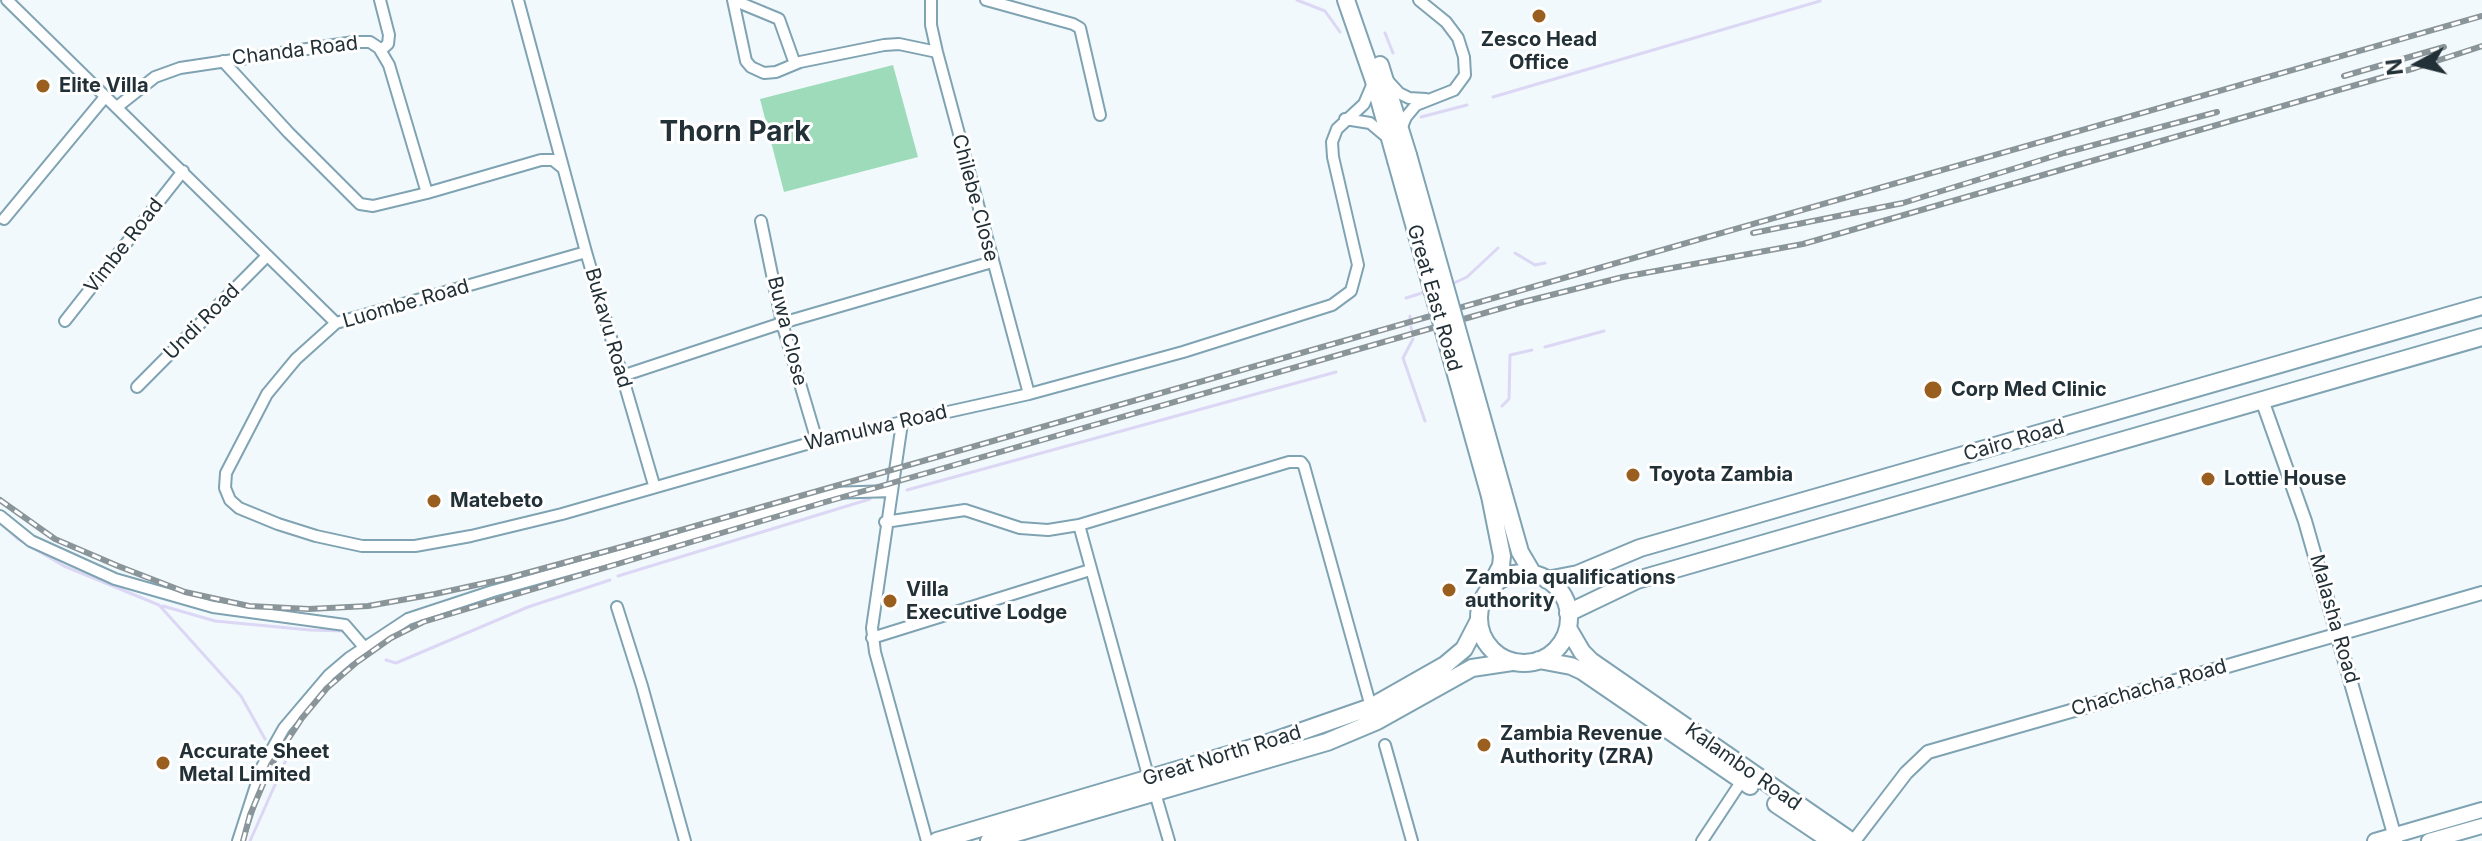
<!DOCTYPE html>
<html>
<head>
<meta charset="utf-8">
<style>
	body { margin:0 }
	#map { position:relative; width:2482px; height:841px; overflow:hidden; background:#f2f9fc; font-family:Inter,sans-serif }
	canvas { display:block }
	.north { position:absolute; left:2378px; top:24px; width:80px; height:80px; -webkit-text-stroke:6px #fff; paint-order:stroke; rotate:263deg; font-size:22px; font-weight:700; line-height:32px; text-align:center; color:#223037 }
	.north::after { content:''; display:block; margin:auto; width:28px; height:36px; background:#223037; clip-path:polygon(50% 0,100% 100%,50% 72%,0 100%) }
</style>
</head>
<body>
<div id="map">
<canvas width="2482" height="841"></canvas>
<div class="north">N</div>
</div>
<script>
const ctx = document.querySelector('canvas').getContext('2d');
ctx.lineJoin = 'round';
function paint(path, color) {
  ctx.fillStyle = color;
  ctx.fill(path, 'evenodd');
}
function poly(rows) {
  const path = new Path2D();
  for (const r of rows) {
    if (r.length === 3) {
      path.moveTo(r[0] + r[2], r[1]);
      path.arc(r[0], r[1], r[2], 0, 2 * Math.PI);
      continue;
    }
    path.moveTo(r[0], r[1]);
    for (let i = 2; i < r.length; i += 2) path.lineTo(r[i], r[i + 1]);
  }
  return path;
}
function trace(path, color, width, dash) {
  ctx.strokeStyle = color;
  ctx.lineWidth = width;
  ctx.lineCap = dash ? 'butt' : 'round';
  ctx.setLineDash(dash || []);
  ctx.stroke(path);
}
function write(font, color, halo, rows, align = 'center') {
  ctx.font = font + ' Inter,sans-serif';
  ctx.lineWidth = 6;
  ctx.setLineDash([]);
  ctx.textBaseline = 'middle';
  ctx.strokeStyle = halo;
  ctx.fillStyle = color;
  for (const [text, x, y, turn = 0] of rows) {
    ctx.save();
    ctx.translate(x, y);
    ctx.rotate((+turn || 0) * Math.PI / 180);
    ctx.textAlign = isNaN(turn) ? turn : align;
    if (halo) ctx.strokeText(text, 0, 0);
    ctx.fillText(text, 0, 0);
    ctx.restore();
  }
}
paint(poly([
	[893,65,918,157,784,192,760,99]
]), '#9edbba');
trace(poly([
	[1297,0,1325,11,1340,32],
	[1385,33,1393,53],
	[1493,97,1820,1],
	[1421,117,1467,105],
	[1515,253,1535,265,1545,263],
	[1452,284,1467,277,1498,248],
	[1406,298,1425,292],
	[1410,316,1410,319],
	[1411,327,1412,332],
	[1413,339,1403,358,1425,421],
	[1545,347,1604,331],
	[1502,406,1509,399,1510,355,1532,350],
	[907,490,1336,372],
	[0,523,18,539,64,566,159,605,241,696,265,739],
	[618,576,870,499],
	[163,606,215,621,310,630,344,631],
	[386,660,396,663,528,607,610,580],
	[250,841,286,760,283,752]
]), '#dbd7f4', 3);
const minor = poly([
	[7,0,336,323],
	[380,0,389,35,388,44,381,50],
	[518,0,586,252,654,485],
	[733,0,746,61,751,67,764,73,776,72,800,62,884,45,899,44,937,52],
	[733,0,779,19,795,64],
	[931,0,931,25,937,52,1029,394],
	[986,0,1073,24,1080,28,1100,115],
	[223,61,288,132,360,204,373,206,427,193,541,160,553,160,563,168],
	[1388,81,1399,93,1409,98,1426,99],
	[117,107,155,77,180,68,354,42,370,42,379,48,389,65,427,193],
	[1345,119,1370,123,1389,139],
	[1401,129,1406,117,1416,105,1454,90,1465,75,1464,57,1458,38,1446,22,1419,0],
	[4,219,105,97],
	[761,221,782,323,817,441],
	[586,252,336,323,296,359,267,394,226,473,225,488,230,500,239,508,278,524,316,536,362,546,415,546,471,536,562,514,817,441,1029,394,1183,352,1332,305,1351,291,1358,265,1333,157,1332,142,1337,129,1364,104,1373,83],
	[65,321,183,171],
	[622,376,782,323,992,262],
	[137,387,266,257],
	[902,423,872,628,875,652,927,841],
	[0,516,31,541,115,579,213,607,345,625,364,647],
	[885,522,965,510,1020,528,1048,530,1079,525],
	[617,607,642,686,685,841],
	[872,638,1090,570],
	[1385,745,1412,841],
	[1149,779,1079,525,1289,462,1301,462,1304,466,1371,707],
	[1155,793,1169,841],
	[238,841,262,767,284,728,329,675,349,658,408,619,493,591,672,541,829,493,892,491],
	[1702,841,1745,776]
]);
const tertiary = poly([
	[2262,400,2305,521,2396,841],
	[1854,841,1906,773,1928,752,2482,593]
]);
const secondary = poly([
	[2375,841,2482,810],
	[2429,841,2482,826]
]);
const primary = poly([
	[1346,0,1374,81,1396,160],
	[1380,65,1408,155],
	[1503,492,1520,552,1533,574],
	[1524,618,45],
	[1547,580,1578,574,1640,548,2482,306],
	[1490,587,1501,566,1502,556,1490,496],
	[1568,613,1637,580,2482,337],
	[1568,628,1582,652,1591,661,1851,841],
	[1539,660,1571,666,1582,671,1750,786],
	[1776,804,1831,841],
	[937,841,1265,744,1371,707,1445,665,1464,649,1478,622],
	[989,841,1327,742,1377,721,1472,668,1512,662]
]);
trace(minor, '#7fa3b2', 14);
trace(tertiary, '#7fa3b2', 16);
trace(secondary, '#7fa3b2', 18);
trace(primary, '#7fa3b2', 20);
trace(minor, '#fff', 10);
trace(tertiary, '#fff', 12);
trace(secondary, '#fff', 14);
trace(primary, '#fff', 16);
const rail = poly([
	[2344,76,2444,47],
	[1753,233,1903,203,2064,153,2217,112],
	[0,500,55,539,118,566,185,592,249,606,309,609,368,606,435,594,508,578,625,546,2482,16],
	[243,841,250,815,271,765,302,718,327,688,357,662,391,638,423,622,822,503,1523,302,1623,277,1803,244,2415,68,2482,46]
]);
trace(rail, '#8a959a', 6);
trace(rail, '#fff', 3, [9]);
const primaryBridge = poly([
	[1408,155,1503,492],
	[1396,160,1490,496]
]);
trace(primaryBridge, '#7fa3b2', 20, []);
trace(primaryBridge, '#fff', 16);
for (const [x, y, r, color] of [
	[1539,16,8,"#9a5f1f"],
	[43,86,8,"#9a5f1f"],
	[1933,390,10,"#9a5f1f"],
	[1633,475,8,"#9a5f1f"],
	[2208,479,8,"#9a5f1f"],
	[434,501,8,"#9a5f1f"],
	[1449,590,8,"#9a5f1f"],
	[890,601,8,"#9a5f1f"],
	[1484,745,8,"#9a5f1f"],
	[163,763,8,"#9a5f1f"]
]) {
  const dot = new Path2D();
  dot.arc(x, y, r, 0, 2 * Math.PI);
  ctx.fillStyle = color;
  ctx.fill(dot);
  trace(dot, '#fff', 3);
}
write('bold 20px', '#223037', '#fff', [
	["Zesco Head",1539,40,"center"],
	["Office",1539,63,"center"],
	["Elite Villa",59,86],
	["Corp Med Clinic",1951,390],
	["Toyota Zambia",1649,475],
	["Lottie House",2224,479],
	["Matebeto",450,501],
	["Zambia qualifications",1465,578],
	["authority",1465,601],
	["Villa",906,590],
	["Executive Lodge",906,613],
	["Zambia Revenue",1500,734],
	["Authority (ZRA)",1500,757],
	["Accurate Sheet",179,752],
	["Metal Limited",179,775]
], 'left');
write('20px', '#223037', '#fff', [
	["Chanda Road",295,51,-7],
	["Chilebe Close",975,198,75],
	["Vimbe Road",124,246,-52],
	["Great East Road",1434,298,74],
	["Luombe Road",406,304,-16],
	["Undi Road",202,322,-45],
	["Bukavu Road",608,328,74],
	["Buwa Close",787,331,76],
	["Wamulwa Road",876,428,-13],
	["Cairo Road",2014,441,-16],
	["Malasha Road",2334,619,74],
	["Chachacha Road",2149,688,-16],
	["Great North Road",1222,756,-17],
	["Kalambo Road",1743,767,35]
]);
write('bold 28px', '#223037', '#fff', [
	["Thorn Park",735,133]
]);
</script>
</body>
</html>
